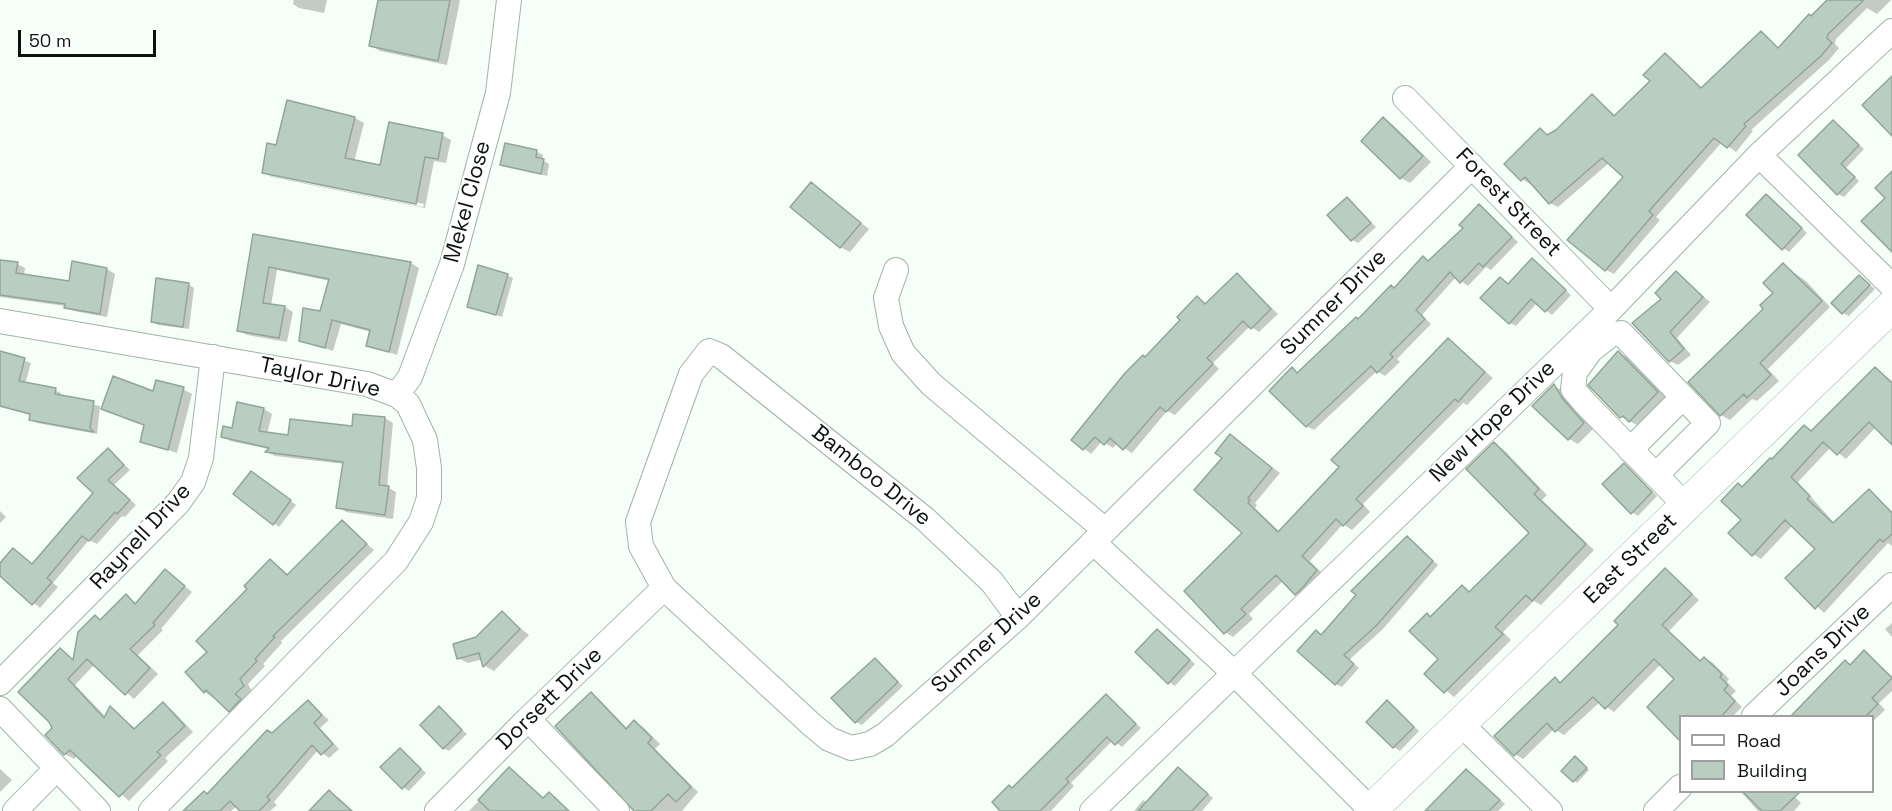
<!DOCTYPE html>
<html>
<head>
<meta charset="utf-8">
<style>
	body { margin:0 }
	#map { position:relative; width:1892px; height:811px; overflow:hidden; background:#f5fef8; font-family:"Space Grotesk",sans-serif }
	canvas { display:block }
	.legend { position:absolute; left:1679px; top:715px; width:195px; height:78px; box-sizing:border-box; background:#fff; border:2px solid #9ea19f; margin:0; padding:8px 10px; list-style:none; font-size:18px; color:#0c130e }
	.legend li { display:flex; align-items:center; gap:12px; height:30px }
	.legend b { width:30px; border:2px solid #9ea19f }
	.scale { position:absolute; left:18px; top:30px; width:138px; height:27px; box-sizing:border-box; border:3px solid #0c130e; border-top:0; padding-left:8px; font-size:18px; line-height:21px; white-space:nowrap; color:#0c130e; -webkit-text-stroke:4px #fff; paint-order:stroke }
</style>
</head>
<body>
<div id="map">
<canvas width="1892" height="811"></canvas>
<ul class="legend">
<li><b style="height:8px;background:#fff"></b>Road</li>
<li><b style="height:16px;background:#b9cec0"></b>Building</li>
</ul>
<div class="scale">50 m</div>
</div>
<script>
const ctx = document.querySelector('canvas').getContext('2d');
ctx.lineJoin = 'round';
function paint(path, color) {
  ctx.fillStyle = color;
  ctx.fill(path, 'evenodd');
}
function poly(rows) {
  const path = new Path2D();
  for (const r of rows) {
    path.moveTo(r[0], r[1]);
    for (let i = 2; i < r.length; i += 2) path.lineTo(r[i], r[i + 1]);
  }
  return path;
}
function trace(path, color, width, dash) {
  ctx.strokeStyle = color;
  ctx.lineWidth = width;
  ctx.lineCap = dash ? 'butt' : 'round';
  ctx.setLineDash(dash || []);
  ctx.stroke(path);
}
function write(font, color, halo, rows, align = 'center') {
  ctx.font = font + ' "Space Grotesk",sans-serif';
  ctx.lineWidth = 4.5;
  ctx.setLineDash([]);
  ctx.textBaseline = 'middle';
  ctx.strokeStyle = halo;
  ctx.fillStyle = color;
  for (const [text, x, y, turn = 0] of rows) {
    ctx.save();
    ctx.translate(x, y);
    ctx.rotate((+turn || 0) * Math.PI / 180);
    ctx.textAlign = isNaN(turn) ? turn : align;
    if (halo) ctx.strokeText(text, 0, 0);
    ctx.fillText(text, 0, 0);
    ctx.restore();
  }
}
paint(poly([
	[294,0,327,0,324,13,299,8,293,4],
	[392,0,460,0,447,65,380,51,371,45],
	[1829,0,1891,0,1877,14,1867,8,1836,39,1835,44,1839,48,1829,60,1751,130,1753,131,1736,152,1722,142,1656,217,1660,220,1614,274,1606,270,1625,177,1609,163,1558,207,1550,203,1532,182,1530,184,1522,179,1540,130,1548,135,1556,131,1593,96,1616,116,1652,81,1665,55,1703,89,1761,33,1780,49],
	[288,102,355,118,364,123,354,162,381,167,442,135,451,140,446,163,434,161,425,208,272,177,263,172,277,146],
	[271,173,424,204,423,207,271,176],
	[1384,119,1393,125,1431,162,1410,183,1401,178],
	[1834,122,1864,149,1846,168,1859,181,1844,197,1838,194],
	[537,152,543,155,542,160,549,164,547,176,502,164],
	[812,184,869,229,850,252,840,247],
	[1766,196,1807,233,1789,252,1783,248],
	[1347,199,1376,227,1358,243,1352,240],
	[1479,206,1518,242,1491,270,1486,267,1468,286,1456,277,1422,315,1431,324,1397,359,1400,362,1385,376,1377,371,1314,430,1306,426,1292,369,1299,373,1395,289,1423,258,1429,262,1465,229],
	[254,235,411,263,419,268,397,355,368,345,371,332,341,324,333,351,300,340,321,312,330,281,277,270,271,306,285,307,293,312,287,342,247,335,239,331],
	[1532,260,1571,295,1552,315,1537,303,1516,326,1510,323,1500,279,1509,285],
	[0,261,17,264,25,268,24,275,70,283,73,263,107,269,115,274,107,317,74,311,65,306,0,297],
	[1783,265,1806,281,1830,307,1768,369,1779,381,1757,401,1752,399,1730,420,1721,415,1691,382,1765,310,1775,293],
	[1677,273,1710,302,1677,338,1691,355,1678,365,1670,361,1663,299],
	[507,275,513,278,502,317,469,306],
	[1237,275,1278,314,1259,332,1250,326,1213,363,1219,369,1175,415,1167,411,1132,453,1117,443,1113,448,1102,441,1091,454,1073,440,1182,320,1197,298,1207,304],
	[1860,277,1875,289,1849,316,1843,313],
	[188,284,194,288,189,329,158,325,152,322],
	[1448,340,1493,378,1467,405,1463,403,1363,504,1370,512,1352,530,1343,524,1310,561,1324,575,1304,598,1283,581,1249,614,1253,619,1233,637,1225,632,1244,533,1224,458,1230,436,1280,473,1255,503,1257,505,1255,508,1280,532,1341,467],
	[1618,352,1628,358,1667,398,1639,426,1621,417],
	[2,353,31,363,25,384,55,390,61,393,61,397,100,406,97,434,37,423,31,419,31,415,0,407],
	[1875,368,1892,381,1892,443,1876,427,1846,459,1831,447,1798,482,1835,524,1869,491,1892,511,1892,546,1888,543,1824,613,1787,578,1817,549,1793,525,1761,559,1753,554,1743,520,1743,488,1804,427,1812,431],
	[1554,386,1563,391,1571,405,1593,429,1578,444,1569,439],
	[183,389,192,394,177,453,141,441,152,426,103,408],
	[264,409,272,414,267,434,290,437,353,428,385,418,393,423,387,487,396,492,393,519,346,512,338,507,344,464,275,456,267,452,269,449,230,441,222,436],
	[1494,444,1503,449,1547,495,1542,500,1594,550,1541,605,1534,601,1503,632,1511,640,1454,697,1426,674,1440,659,1427,615,1431,618,1462,587,1471,592,1531,533],
	[109,450,130,470,114,485,136,505,125,517,122,516,97,544,89,540,53,583,58,587,40,608,0,574,0,565,14,549,33,565,95,493],
	[1624,465,1657,496,1638,516,1632,512],
	[258,476,296,505,279,527,274,523],
	[0,511,6,517,0,523],
	[342,522,374,550,281,641,282,643,263,664,265,666,248,684,252,691,243,700,248,705,238,715,205,692,210,652,249,589,271,560,289,575],
	[1407,538,1438,565,1383,629,1349,660,1359,668,1342,687,1336,684,1316,632,1323,636],
	[1666,570,1699,600,1669,631,1702,662,1705,658,1713,663,1729,679,1727,682,1736,691,1731,696,1742,707,1733,716,1723,714,1680,716,1680,738,1677,679,1661,664,1614,712,1600,702,1564,735,1554,729,1523,759,1515,754,1556,679,1562,683,1620,625],
	[165,571,192,592,161,629,163,630,138,655,158,674,134,699,95,664,75,685,106,717,110,708,136,729,163,704,171,709,193,732,165,758,168,761,129,801,78,755,74,759,65,754,54,728,60,650,74,660,95,617,101,620,126,596,137,604],
	[502,613,529,635,494,671,485,666,483,659,468,663,458,658],
	[1892,623,1892,637,1885,629],
	[1157,631,1195,664,1175,686,1169,682],
	[1865,652,1892,676,1892,691,1879,703,1885,710,1872,722,1872,716,1790,716,1845,661,1851,665],
	[875,659,903,686,862,725,856,722],
	[591,694,599,699,628,729,634,722,643,727,660,744,655,749,698,792,682,811,636,811],
	[1106,696,1141,728,1122,747,1113,740,1071,783,1074,786,1051,811,1002,811,1013,789],
	[308,702,329,720,320,728,339,749,329,758,318,750,274,802,277,805,270,811,242,811,237,806,231,811,185,811,208,795],
	[1387,702,1419,731,1400,751,1394,747],
	[439,708,467,734,449,751,443,748],
	[400,749,426,773,409,791,403,787],
	[1578,760,1589,770,1577,783,1564,771],
	[0,769,12,780,0,792],
	[509,769,544,799,549,794,570,811,469,811],
	[1179,769,1213,798,1202,811,1134,811,1143,800,1148,803],
	[1467,770,1505,804,1498,811,1426,811],
	[329,792,338,797,353,811,311,811],
	[1741,792,1800,792,1795,797,1801,803,1794,811,1758,811]
]), '#0003');
const building = poly([
	[378,0,450,0,438,61,369,46,378,0],
	[1827,0,1864,0,1828,34,1827,38,1832,43,1821,56,1744,124,1746,126,1727,148,1714,138,1649,211,1653,215,1605,271,1567,240,1623,177,1602,158,1549,204,1525,177,1521,181,1504,164,1540,128,1547,135,1556,130,1592,94,1614,116,1650,81,1643,75,1665,53,1701,88,1761,31,1778,48,1809,14,1811,16,1827,0],
	[1892,76,1892,136,1862,105,1892,76],
	[287,100,355,117,345,158,380,165,389,122,443,133,438,159,425,157,416,204,262,173,267,143,276,145,287,100],
	[1383,117,1423,156,1400,179,1361,141,1383,117],
	[1833,120,1859,145,1841,164,1855,177,1837,195,1798,155,1833,120],
	[505,143,537,150,536,157,544,159,541,174,500,165,505,143],
	[1892,171,1892,252,1861,221,1885,198,1875,188,1892,171],
	[811,182,861,223,840,248,790,207,811,182],
	[1766,194,1802,228,1782,250,1746,215,1766,194],
	[1347,197,1371,223,1351,241,1327,215,1347,197],
	[1479,204,1512,237,1483,267,1479,263,1460,283,1450,272,1416,310,1425,319,1390,354,1393,357,1377,373,1371,366,1306,427,1269,391,1292,367,1297,373,1356,317,1358,319,1391,285,1394,288,1423,256,1428,261,1463,228,1459,225,1479,204],
	[253,234,411,262,389,352,366,346,370,330,332,320,325,348,299,341,303,308,320,311,329,279,269,267,263,303,285,306,279,338,237,331,253,234],
	[1532,258,1566,290,1545,312,1531,299,1509,324,1480,298,1500,277,1508,284,1532,258],
	[0,260,18,262,16,273,69,281,72,261,107,268,100,314,64,308,65,304,0,295,0,260],
	[1783,263,1822,301,1760,363,1771,375,1747,398,1744,394,1720,416,1688,382,1763,309,1760,305,1773,293,1763,283,1783,263],
	[478,265,508,274,496,315,467,307,478,265],
	[1676,271,1703,297,1670,332,1684,349,1669,362,1632,323,1661,299,1655,293,1676,271],
	[1237,273,1271,309,1251,329,1243,321,1207,358,1213,364,1166,412,1160,407,1123,450,1110,438,1104,445,1095,437,1083,450,1071,440,1125,373,1143,355,1145,357,1180,320,1177,317,1197,296,1205,304,1237,273],
	[1859,275,1870,285,1842,314,1831,303,1859,275],
	[156,278,189,283,183,327,151,322,156,278],
	[1448,338,1485,372,1458,402,1455,399,1356,499,1363,506,1343,526,1336,519,1302,556,1317,570,1304,586,1295,595,1276,575,1241,609,1246,614,1224,634,1184,591,1242,533,1194,490,1222,458,1215,453,1230,434,1272,468,1248,498,1250,500,1248,503,1278,532,1339,467,1331,460,1448,338],
	[0,351,25,358,19,381,56,388,55,394,94,401,90,428,94,432,29,420,30,414,0,406,0,351],
	[1618,351,1658,392,1629,422,1623,416,1620,418,1588,385,1618,351],
	[1875,367,1892,383,1892,445,1869,422,1837,455,1823,442,1791,477,1810,496,1807,499,1833,523,1869,489,1892,513,1892,534,1883,542,1880,539,1815,609,1785,578,1815,549,1785,520,1752,556,1728,533,1741,520,1721,501,1738,483,1742,487,1770,458,1772,459,1804,425,1811,431,1875,367],
	[113,376,153,391,156,380,184,387,168,450,140,442,144,425,101,409,113,376],
	[1554,384,1562,398,1584,423,1568,440,1532,406,1554,384],
	[237,402,264,408,259,431,288,435,290,419,352,426,353,414,385,417,379,485,389,486,385,515,336,508,343,462,265,452,269,448,221,437,223,426,232,428,237,402],
	[1494,442,1539,489,1534,494,1586,544,1532,601,1526,595,1495,627,1503,634,1444,693,1424,674,1438,659,1409,631,1427,613,1430,617,1462,585,1469,592,1529,533,1466,469,1494,442],
	[108,448,124,465,108,480,130,500,117,514,115,512,89,541,82,536,47,578,52,582,32,605,0,576,0,563,13,548,32,564,93,493,77,478,108,448],
	[1624,463,1652,492,1631,514,1602,484,1624,463],
	[251,471,291,500,273,525,233,494,251,471],
	[342,520,367,544,273,636,275,637,255,659,257,661,240,679,244,686,235,694,241,699,229,712,206,690,204,693,185,672,207,652,196,641,247,589,244,586,270,559,287,575,342,520],
	[1407,536,1433,561,1376,626,1344,655,1354,664,1335,685,1297,651,1316,630,1321,635,1356,595,1351,591,1407,536],
	[1665,568,1692,594,1662,625,1700,661,1704,657,1722,674,1720,677,1728,685,1724,690,1735,701,1721,717,1680,717,1680,741,1647,707,1674,679,1654,659,1605,709,1593,697,1555,732,1547,723,1514,756,1494,736,1555,677,1560,683,1618,625,1614,621,1665,568],
	[165,569,185,586,153,623,155,625,130,649,150,668,125,695,87,659,68,679,104,718,110,706,134,729,163,702,185,726,157,752,161,755,119,797,70,750,64,755,45,735,52,728,49,722,18,692,60,648,73,660,78,632,95,615,100,620,126,594,135,604,165,569],
	[502,611,520,629,483,667,479,653,457,659,453,644,476,637,502,611],
	[1157,629,1190,660,1168,684,1135,652,1157,629],
	[1864,650,1892,678,1872,698,1878,704,1865,717,1790,717,1845,660,1850,665,1864,650],
	[875,658,898,682,855,723,831,698,875,658],
	[591,692,626,729,634,720,652,738,648,743,691,787,676,802,668,794,651,811,634,811,555,726,591,692],
	[1106,694,1136,724,1115,745,1107,737,1066,779,1069,782,1040,811,1000,811,992,802,1009,785,1012,788,1106,694],
	[308,700,322,715,314,723,333,744,321,755,312,745,267,797,270,800,259,811,240,811,230,801,220,811,183,811,204,791,207,794,267,730,272,733,308,700],
	[1387,700,1414,727,1393,748,1366,722,1387,700],
	[439,706,462,730,443,749,420,725,439,706],
	[400,748,421,769,402,789,380,767,400,748],
	[1575,756,1587,768,1573,782,1561,771,1575,756],
	[509,767,543,798,549,792,569,811,490,811,478,800,509,767],
	[1178,767,1208,794,1192,811,1138,811,1178,767],
	[1466,769,1500,800,1489,811,1425,811,1466,769],
	[329,790,336,797,352,811,309,811,329,790],
	[1743,792,1800,792,1780,811,1762,811,1743,792]
]);
paint(building, '#b9cec0');
trace(building, '#91a598', 1.5);
const minor = poly([
	[1405,98,1611,309],
	[1759,155,1892,286],
	[896,270,886,298,891,326,903,353,931,384,1105,530],
	[0,321,367,384,397,395,408,404,425,440,429,468,429,498,421,522,396,561,151,811],
	[397,395,410,377,452,264,498,93,509,0],
	[1630,450,1683,397],
	[1656,475,1708,423,1621,333,1610,335,1591,350,1575,372,1573,389,1584,402,1686,506],
	[1093,542,1234,673,1371,810],
	[1018,617,992,582,925,519,721,356,709,351,691,374,638,522,641,546,664,588,812,725,829,739,851,748,870,744,885,735,1018,617,1472,166],
	[0,683,178,503,193,482,201,458,213,357],
	[0,709,98,811],
	[1754,716,1892,585],
	[528,719,617,811],
	[1460,723,1550,811],
	[15,811,56,769],
	[437,811,528,719,664,588],
	[1092,811,1611,309,1759,155,1892,31],
	[1656,811,1680,787]
]);
const major = poly([
	[1370,811,1892,306]
]);
trace(minor, '#a0b4a6', 26);
trace(major, '#a0b4a6', 33);
trace(minor, '#fff', 24);
trace(major, '#fff', 32);
write('22px', '#0c130e', '#fff', [
	["Mekel Close",468,202,-75],
	["Forest Street",1508,203,46],
	["Sumner Drive",1334,303,-45],
	["Taylor Drive",320,378,12],
	["New Hope Drive",1493,422,-44],
	["Bamboo Drive",871,476,39],
	["Raynell Drive",141,537,-47],
	["East Street",1631,559,-44],
	["Sumner Drive",987,643,-42],
	["Joans Drive",1823,651,-44],
	["Dorsett Drive",550,699,-44]
]);
</script>
</body>
</html>
